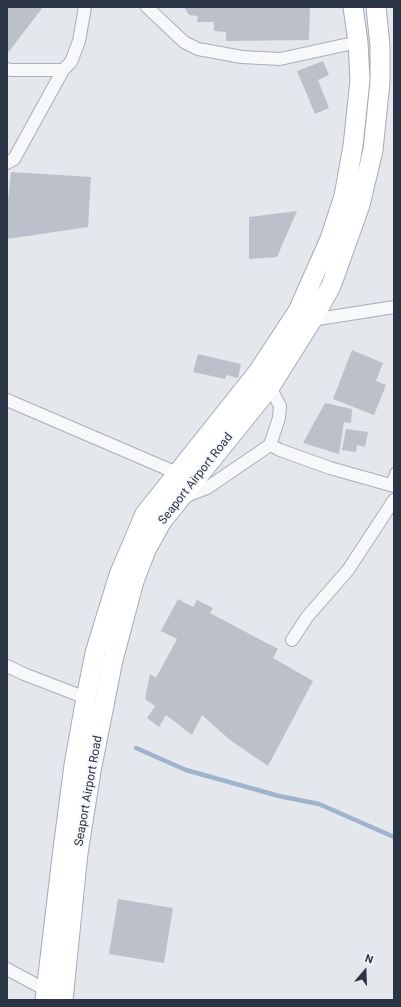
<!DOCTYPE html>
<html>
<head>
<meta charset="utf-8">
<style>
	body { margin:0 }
	#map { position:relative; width:401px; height:1007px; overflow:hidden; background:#e4e7ec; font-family:Roboto,sans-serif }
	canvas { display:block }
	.frame { position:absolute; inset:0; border:8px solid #2b3445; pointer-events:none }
	.north { position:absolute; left:345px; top:951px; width:40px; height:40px; -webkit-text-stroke:3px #f4f6f9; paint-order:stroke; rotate:19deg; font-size:11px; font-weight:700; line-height:16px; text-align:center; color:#2b3445 }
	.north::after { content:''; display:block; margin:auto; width:14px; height:18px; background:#2b3445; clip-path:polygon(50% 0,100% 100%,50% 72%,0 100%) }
</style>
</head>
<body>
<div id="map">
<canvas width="401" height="1007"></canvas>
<div class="frame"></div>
<div class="north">N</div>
</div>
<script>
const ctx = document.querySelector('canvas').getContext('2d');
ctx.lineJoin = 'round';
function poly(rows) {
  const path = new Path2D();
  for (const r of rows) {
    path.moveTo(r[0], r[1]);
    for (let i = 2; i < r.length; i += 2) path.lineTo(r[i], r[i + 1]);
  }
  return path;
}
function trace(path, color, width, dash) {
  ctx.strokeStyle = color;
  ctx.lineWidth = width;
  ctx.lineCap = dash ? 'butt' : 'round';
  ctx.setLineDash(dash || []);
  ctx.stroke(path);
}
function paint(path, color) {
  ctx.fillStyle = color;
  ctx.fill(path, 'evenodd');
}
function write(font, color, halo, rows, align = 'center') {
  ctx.font = font + ' Roboto,sans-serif';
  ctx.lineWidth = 3.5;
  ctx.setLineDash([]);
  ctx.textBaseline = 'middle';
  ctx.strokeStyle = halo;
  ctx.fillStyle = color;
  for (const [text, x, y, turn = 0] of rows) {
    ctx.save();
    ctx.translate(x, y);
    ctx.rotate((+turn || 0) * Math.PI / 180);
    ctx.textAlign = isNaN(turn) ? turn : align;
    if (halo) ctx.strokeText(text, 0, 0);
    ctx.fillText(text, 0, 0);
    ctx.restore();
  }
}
trace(poly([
	[136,748,186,770,279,796,319,804,394,837]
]), '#9fb4cc', 4.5);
paint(poly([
	[7,7,43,7,7,54],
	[184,7,310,7,309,40,226,41,226,32,214,31,214,22,197,22,198,16,189,15],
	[323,61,329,75,318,80,329,108,315,114,297,71],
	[11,172,91,177,88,227,7,239,7,209],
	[297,211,277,257,249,259,249,217],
	[352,350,383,363,376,381,386,385,374,415,333,399],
	[198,354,241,364,238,378,226,375,225,379,193,372],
	[325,403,352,409,351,423,344,422,339,454,303,443],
	[346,429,368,432,365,447,357,445,356,452,342,450],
	[178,599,193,607,197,600,213,608,210,613,278,649,273,658,313,681,268,766,230,740,202,715,192,735,166,715,159,727,147,718,155,706,145,699,150,674,156,678,177,639,161,631],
	[118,899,173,908,164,963,109,954]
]), '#bbc0ca');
const lane = poly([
	[389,484,394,471]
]);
const street = poly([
	[147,7,184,42,198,49,242,57,280,59,358,42],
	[7,69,11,70,63,70],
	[7,163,14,159,63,70,71,62,79,41,85,7],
	[312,320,394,307],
	[267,383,270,387,280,406,279,418,270,445,280,450,330,468,394,486],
	[7,400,177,473],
	[184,497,207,488,270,445],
	[292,640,307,617,348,570,394,500],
	[7,666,24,674,86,698],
	[7,969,46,990]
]);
const primary = poly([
	[45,1000,63,849,74,765,86,698,95,653,119,575,145,514,258,372,298,311,330,239,344,196,353,146,360,80,358,42,353,7],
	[63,1000,78,853,91,771,113,660,134,581,146,550,162,521,270,387,312,320,331,286,360,205,373,150,380,82,380,46,376,7]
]);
trace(lane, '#a9aeb7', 8);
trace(street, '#a9aeb7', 14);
trace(primary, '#a3abb8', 21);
trace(lane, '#f7f8fa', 6);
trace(street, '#f7f8fa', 12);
trace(primary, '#fff', 19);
write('12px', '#2b3445', '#f4f6f9', [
	["Seaport Airport Road",196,479,-52],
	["Seaport Airport Road",89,791,-80]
]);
</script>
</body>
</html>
